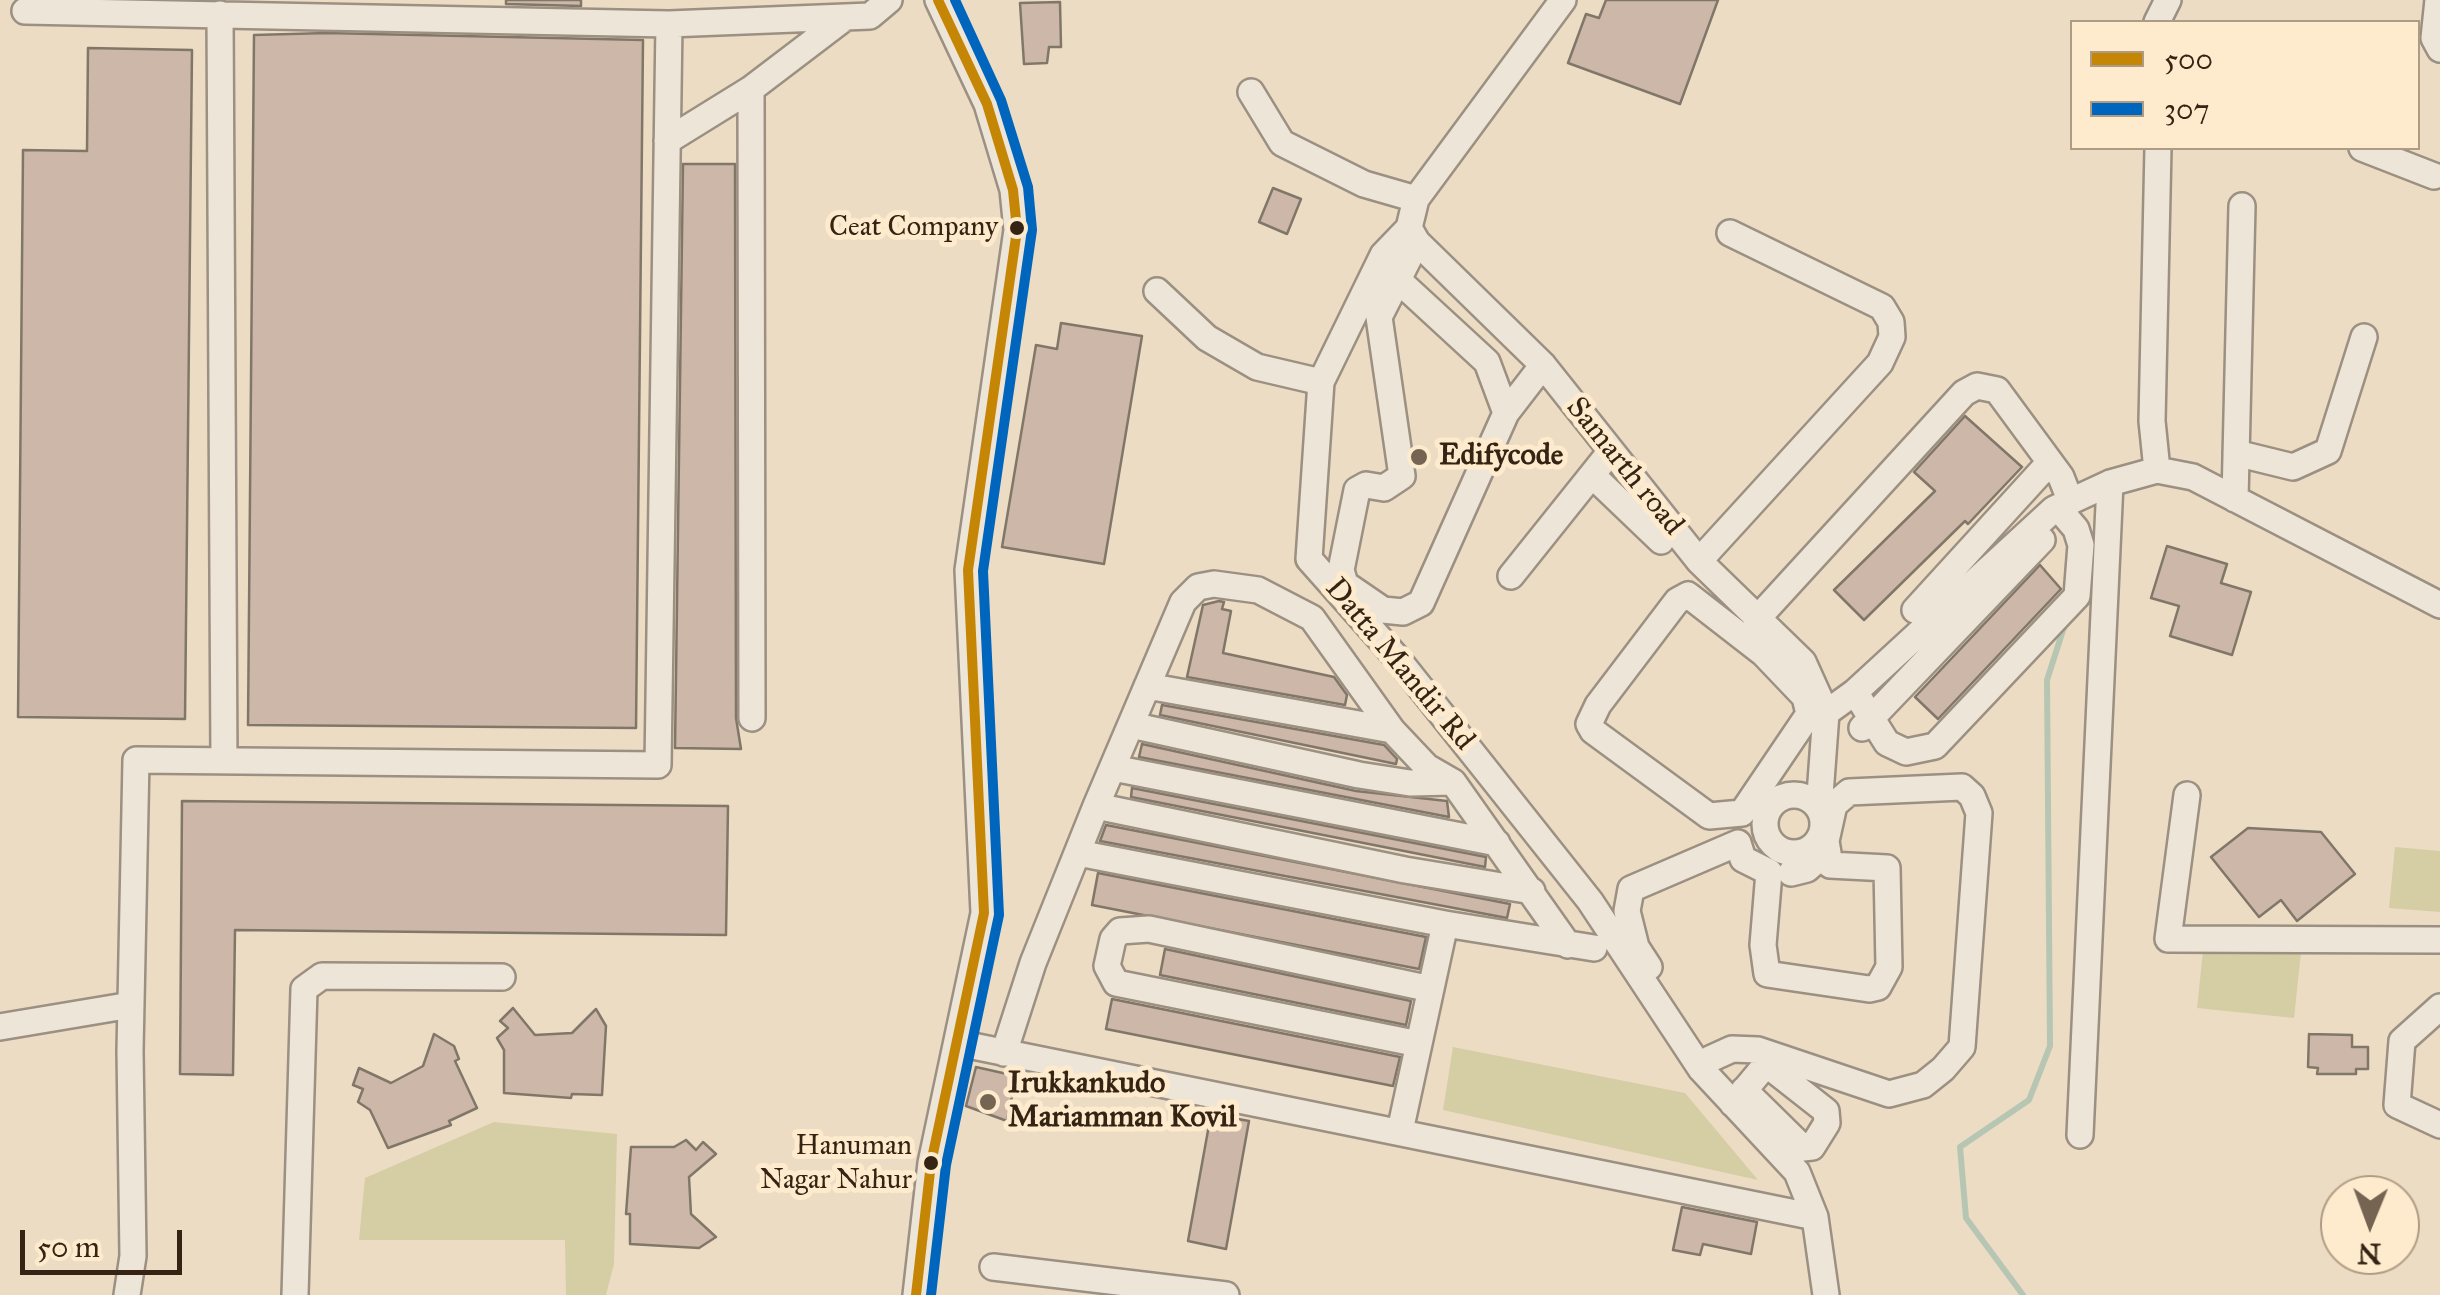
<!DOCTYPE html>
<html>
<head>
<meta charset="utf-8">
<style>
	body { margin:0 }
	#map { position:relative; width:2440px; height:1295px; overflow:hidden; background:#ecdcc4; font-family:"IM FELL Great Primer",serif }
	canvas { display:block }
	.legend { position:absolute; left:2070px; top:20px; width:350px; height:130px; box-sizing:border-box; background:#feeacd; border:2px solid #ae9b83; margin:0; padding:12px 18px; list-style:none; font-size:30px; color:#352414 }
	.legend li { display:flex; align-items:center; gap:20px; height:50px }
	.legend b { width:50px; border:2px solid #ae9b83 }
	.north { position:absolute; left:2320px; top:1175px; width:100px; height:100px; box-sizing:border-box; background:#feeacd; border:2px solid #ae9b83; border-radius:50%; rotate:181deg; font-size:28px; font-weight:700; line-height:40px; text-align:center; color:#352414 }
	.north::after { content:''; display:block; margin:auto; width:35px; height:45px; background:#756452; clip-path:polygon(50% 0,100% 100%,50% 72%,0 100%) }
	.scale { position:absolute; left:20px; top:1230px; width:162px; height:45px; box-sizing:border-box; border:5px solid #352414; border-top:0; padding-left:12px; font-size:30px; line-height:35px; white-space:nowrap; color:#352414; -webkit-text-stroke:8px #feeacd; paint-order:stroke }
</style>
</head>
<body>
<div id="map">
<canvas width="2440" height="1295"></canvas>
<ul class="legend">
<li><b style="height:12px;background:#c68605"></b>500</li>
<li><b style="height:12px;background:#0065bd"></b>307</li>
</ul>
<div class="north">N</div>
<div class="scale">50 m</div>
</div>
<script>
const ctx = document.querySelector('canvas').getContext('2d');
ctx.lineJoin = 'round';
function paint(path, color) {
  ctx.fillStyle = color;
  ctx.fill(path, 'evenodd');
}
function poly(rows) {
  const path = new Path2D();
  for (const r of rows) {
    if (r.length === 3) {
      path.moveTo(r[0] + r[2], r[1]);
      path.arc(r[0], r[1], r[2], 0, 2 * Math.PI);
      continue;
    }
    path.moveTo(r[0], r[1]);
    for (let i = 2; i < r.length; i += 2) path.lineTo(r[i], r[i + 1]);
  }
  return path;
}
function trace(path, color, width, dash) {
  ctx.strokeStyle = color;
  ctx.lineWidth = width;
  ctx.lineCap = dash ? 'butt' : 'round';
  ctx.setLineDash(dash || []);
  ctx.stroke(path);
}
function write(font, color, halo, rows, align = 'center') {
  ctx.font = font + ' "IM FELL Great Primer",serif';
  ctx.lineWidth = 10;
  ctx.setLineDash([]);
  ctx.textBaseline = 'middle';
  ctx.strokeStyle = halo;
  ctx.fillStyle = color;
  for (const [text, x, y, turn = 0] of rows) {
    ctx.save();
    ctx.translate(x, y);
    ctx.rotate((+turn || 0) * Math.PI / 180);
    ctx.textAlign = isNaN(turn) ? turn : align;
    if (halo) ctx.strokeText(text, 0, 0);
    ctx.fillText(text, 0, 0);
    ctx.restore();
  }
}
paint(poly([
	[2395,847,2440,851,2440,912,2389,908],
	[2205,933,2302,943,2294,1018,2197,1008],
	[1453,1047,1685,1093,1758,1180,1443,1110],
	[494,1122,617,1134,614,1264,606,1295,566,1295,565,1240,359,1240,365,1178]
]), '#d5cda4');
trace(poly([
	[2023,1295,1966,1218,1960,1147,2029,1100,2050,1046,2047,680,2065,624]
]), '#b7c6b3', 6);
const building = poly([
	[506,0,581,0,581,6,506,4,506,0],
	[1606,0,1718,0,1680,104,1568,63,1586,14,1599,18,1606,0],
	[1060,2,1061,47,1049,47,1047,63,1024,64,1020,3,1060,2],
	[327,33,643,40,636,728,248,725,254,35,327,33],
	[88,48,192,50,185,719,18,717,23,150,87,151,88,48],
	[683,164,735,164,736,718,741,749,675,748,683,164],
	[1273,188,1301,199,1287,234,1259,222,1273,188],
	[1061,323,1142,336,1104,564,1002,547,1036,345,1057,349,1061,323],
	[1965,416,2022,467,1968,524,1965,521,1864,620,1834,590,1935,491,1914,472,1965,416],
	[2167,546,2227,564,2221,583,2251,592,2232,655,2170,636,2179,606,2151,598,2167,546],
	[2040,565,2061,589,1938,719,1915,697,2040,565],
	[1219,601,1224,602,1222,609,1231,611,1223,653,1334,677,1347,695,1345,705,1187,677,1203,605,1219,601],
	[1162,705,1384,745,1397,759,1396,764,1160,715,1162,705],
	[1142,744,1356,791,1447,801,1449,817,1139,757,1142,744],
	[1132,788,1486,857,1485,867,1131,797,1132,788],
	[182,801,728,806,726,935,235,930,233,1075,180,1074,182,801],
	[1106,825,1510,904,1507,918,1100,841,1106,825],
	[2248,828,2321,832,2355,874,2297,921,2281,900,2259,917,2211,857,2248,828],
	[1098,873,1426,937,1419,969,1092,905,1098,873],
	[1165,949,1411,1001,1406,1025,1160,975,1165,949],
	[1112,999,1400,1057,1393,1086,1106,1029,1112,999],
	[513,1008,535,1035,572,1033,596,1009,606,1026,602,1095,572,1094,571,1098,504,1093,504,1050,497,1038,508,1028,500,1021,513,1008],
	[434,1034,454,1046,459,1059,455,1061,477,1108,449,1121,451,1125,388,1148,370,1110,358,1102,363,1089,353,1085,359,1068,391,1083,423,1066,434,1034],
	[2309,1034,2352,1035,2352,1047,2368,1047,2368,1069,2356,1069,2356,1074,2317,1074,2318,1068,2308,1067,2309,1034],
	[976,1067,1016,1076,1007,1121,966,1106,976,1067],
	[1211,1114,1249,1121,1226,1249,1188,1241,1211,1114],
	[686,1140,696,1150,703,1142,716,1154,689,1177,691,1214,716,1237,699,1248,630,1244,630,1214,626,1214,631,1147,674,1147,686,1140],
	[1682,1207,1757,1222,1751,1254,1703,1244,1700,1255,1673,1250,1682,1207]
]);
paint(building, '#cdb7a8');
trace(building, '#817769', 2.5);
const minor = poly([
	[1563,0,1416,199,1409,228,1383,255,1321,382,1309,559,1397,658,1590,901,1701,1069,1797,1172,1815,1217,1826,1295],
	[2438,0,2434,38,2440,49],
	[25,11,669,24,870,16,889,0],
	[220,14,224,761],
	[2157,22,2168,0],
	[751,89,752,718],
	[1251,92,1282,143,1364,184,1416,199],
	[667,141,751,89,843,19],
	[2362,148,2434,176],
	[1409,228,1417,242,1543,365,1699,561,1803,662,1826,713,1819,809],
	[1417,242,1379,317,1402,476,1384,488,1366,485,1357,490,1341,570,1345,584,1383,610,1403,612,1421,603,1506,413,1543,365],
	[1398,280,1487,362,1506,413],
	[1157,291,1207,338,1257,367,1321,382],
	[2236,453,2293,467,2328,451,2364,337],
	[2157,470,2152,421,2158,148],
	[1592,475,1661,541],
	[2235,499,2242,206],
	[1699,561,1880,363,1892,337,1891,322,1882,307,1730,233],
	[1511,576,1611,451],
	[1915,610,2050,462],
	[1756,620,1964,393,1977,386,1997,390,2061,477,2070,500],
	[1764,654,1688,595,1677,601,1598,705,1589,724,1593,731,1709,816,1742,813,1809,714,1805,697,1764,654,1775,637],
	[1147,686,1392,730],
	[1855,692,1887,743,1906,752,1935,746,2077,596,2081,545,2076,529,2065,516],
	[1826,713,1855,692,2054,509,2110,483,2157,470,2193,477,2440,605],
	[1131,725,1359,775,1410,783,1453,782],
	[1862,728,2042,540],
	[1113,768,1497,843],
	[2187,795,2168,939,2440,940],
	[1794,824,29],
	[1096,806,1405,870,1532,891],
	[1078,853,1445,924,1594,948],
	[1791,873,1807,869,1826,852],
	[1649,967,1636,947,1627,911,1631,889,1738,843,1743,859,1769,872,1763,945,1767,974,1869,989,1878,987,1889,967,1887,868,1830,865,1826,841,1834,805,1849,792,1962,787,1972,796,1979,813,1962,1047,1943,1069,1923,1085,1889,1094,1758,1050,1732,1049,1710,1059,1701,1069],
	[2440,1007,2402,1041,2397,1105,2440,1125],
	[0,1027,131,1005],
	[958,1043,1815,1217],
	[1419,1044,1116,983,1107,966,1113,939,1120,931,1149,929,1431,989],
	[1004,1053,1033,963,1096,806,1183,602,1198,587,1214,584,1258,590,1312,618,1392,730,1427,767,1453,782,1568,945],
	[1733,1104,1763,1068,1770,1067,1826,1111,1827,1123,1812,1147,1803,1148,1744,1090],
	[1400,1131,1445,924],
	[2080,1135,2110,483],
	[993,1267,1226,1295],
	[127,1295,133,1256,130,1051,136,760,658,765,669,24],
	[295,1295,304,989,322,976,502,977],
	[916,1295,931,1163,984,913,968,570,1017,230,1013,190,987,104,938,0]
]);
trace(minor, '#9b9081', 30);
trace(minor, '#eee5d9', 25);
trace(poly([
	[916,1295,931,1163,984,913,968,570,1017,230,1013,190,987,104,938,0]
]), '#c68605', 10);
trace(poly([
	[931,1295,946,1165,999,915,983,571,1032,230,1028,187,1001,100,955,0]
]), '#0065bd', 10);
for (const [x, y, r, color] of [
	[1017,228,9,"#352414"],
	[1419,457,10,"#756452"],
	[988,1102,10,"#756452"],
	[931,1163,9,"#352414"]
]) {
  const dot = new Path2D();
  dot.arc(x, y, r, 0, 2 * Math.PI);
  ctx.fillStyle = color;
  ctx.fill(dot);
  trace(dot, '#feeacd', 4);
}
write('28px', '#352414', '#feeacd', [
	["Ceat Company",998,228],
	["Hanuman",912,1147],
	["Nagar Nahur",912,1181]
], 'right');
write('bold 30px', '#352414', '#feeacd', [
	["Edifycode",1439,457],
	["Irukkankudo",1008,1085],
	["Mariamman Kovil",1008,1119]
], 'left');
write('30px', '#352414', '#feeacd', [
	["Samarth road",1624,467,51],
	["Datta Mandir Rd",1399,665,50]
]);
</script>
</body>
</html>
